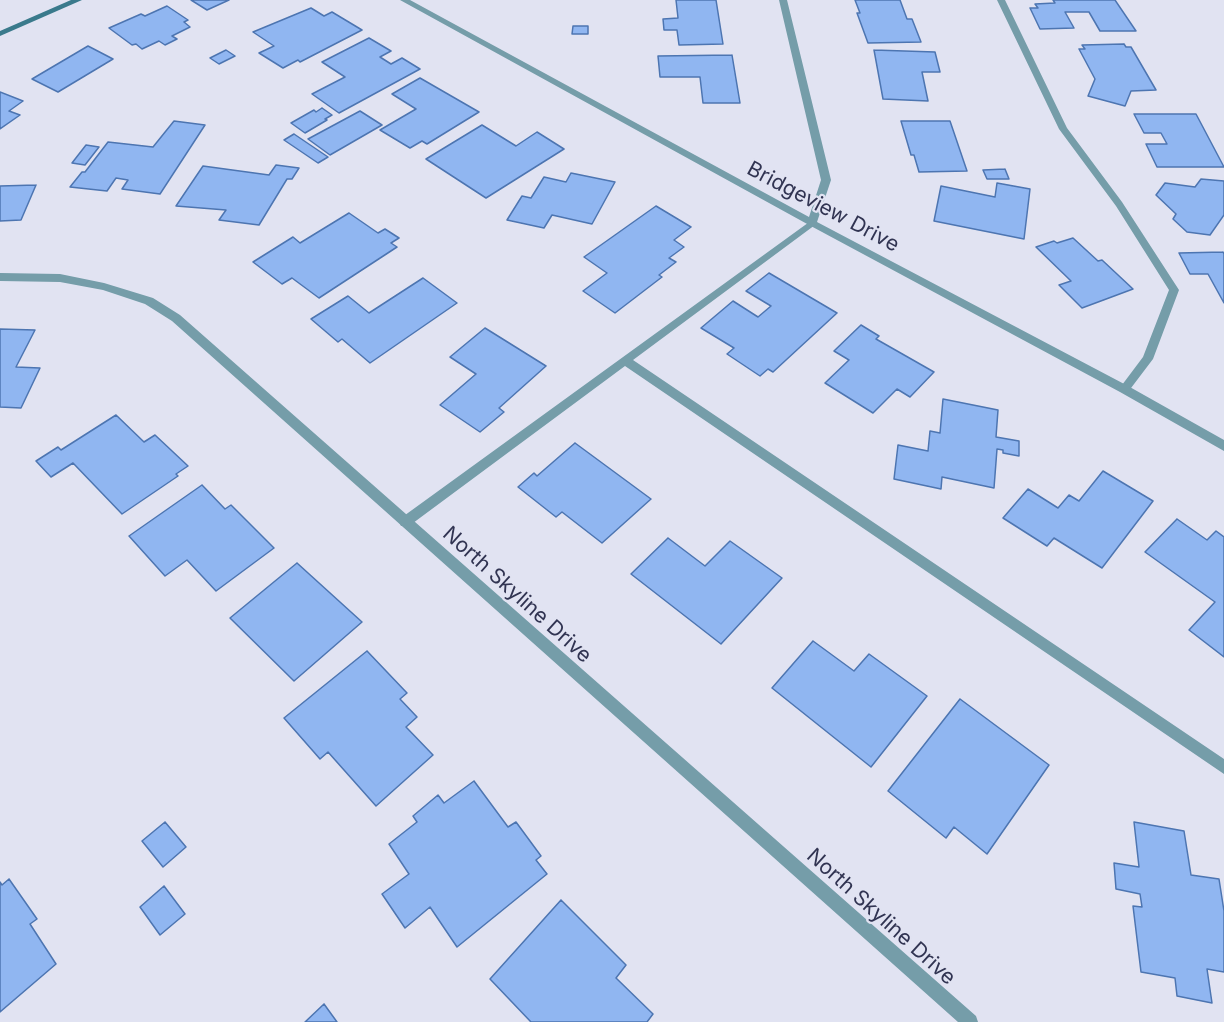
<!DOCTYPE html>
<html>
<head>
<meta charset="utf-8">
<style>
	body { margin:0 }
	canvas { display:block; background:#e1e3f2 }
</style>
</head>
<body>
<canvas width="1224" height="1022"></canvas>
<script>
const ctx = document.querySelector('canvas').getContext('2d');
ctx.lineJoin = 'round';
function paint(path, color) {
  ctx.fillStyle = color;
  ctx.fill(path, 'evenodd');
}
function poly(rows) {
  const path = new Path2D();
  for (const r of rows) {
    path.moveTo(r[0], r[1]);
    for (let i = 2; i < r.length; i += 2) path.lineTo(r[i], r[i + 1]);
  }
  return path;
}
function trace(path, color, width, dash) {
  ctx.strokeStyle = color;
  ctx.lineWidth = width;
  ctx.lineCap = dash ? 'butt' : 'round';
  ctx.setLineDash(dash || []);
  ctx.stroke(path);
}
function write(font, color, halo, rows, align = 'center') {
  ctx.font = font + ' Inter,sans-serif';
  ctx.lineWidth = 4.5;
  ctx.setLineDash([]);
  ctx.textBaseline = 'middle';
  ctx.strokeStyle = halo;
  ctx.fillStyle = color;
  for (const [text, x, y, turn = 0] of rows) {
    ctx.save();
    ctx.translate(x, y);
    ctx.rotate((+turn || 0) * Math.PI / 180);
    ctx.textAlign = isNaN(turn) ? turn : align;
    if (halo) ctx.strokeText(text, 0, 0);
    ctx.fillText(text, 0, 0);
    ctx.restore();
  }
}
const building = poly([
	[191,0,229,0,207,10,191,0],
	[676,0,716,0,723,44,679,45,677,30,664,30,663,19,678,18,676,0],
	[855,0,900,0,907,19,912,19,921,42,868,43,857,13,860,13,855,0],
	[1053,0,1115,0,1136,31,1100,31,1089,12,1065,12,1074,28,1040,29,1030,8,1038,8,1035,4,1055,3,1053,0],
	[167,6,188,20,184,22,190,27,172,36,177,39,165,45,159,41,142,49,136,44,132,45,109,28,141,14,145,16,167,6],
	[311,8,324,16,332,12,362,30,300,62,298,60,283,68,259,53,274,46,253,32,311,8],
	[573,26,588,26,588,34,572,34,573,26],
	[369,38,391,51,380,57,391,64,402,58,420,69,339,113,312,94,345,77,322,62,369,38],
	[1124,44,1126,47,1131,47,1156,90,1131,91,1125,106,1088,96,1095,79,1079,49,1085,49,1082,45,1124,44],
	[88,46,113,59,58,92,32,79,88,46],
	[226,50,235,56,219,64,210,58,226,50],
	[874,50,935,52,940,72,922,72,928,101,883,99,874,50],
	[732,55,740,103,703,103,700,77,660,77,658,56,732,55],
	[420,78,479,112,427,144,422,141,410,148,380,130,416,109,392,94,420,78],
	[0,92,23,101,9,111,20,115,0,129,0,92],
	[322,108,332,115,325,119,327,120,305,133,291,123,314,110,316,112,322,108],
	[360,111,382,125,330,155,308,139,360,111],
	[1134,114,1196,114,1224,167,1157,167,1146,144,1167,144,1161,133,1144,133,1134,114],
	[174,121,205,125,160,194,122,189,128,180,116,178,107,191,70,187,82,172,85,172,108,142,153,147,174,121],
	[901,121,950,121,967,171,919,172,914,155,911,155,901,121],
	[482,125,516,146,537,132,564,149,486,198,426,159,482,125],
	[294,134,328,157,318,163,284,140,294,134],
	[86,145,99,147,85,165,72,163,86,145],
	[276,165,299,168,292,179,287,179,259,225,219,220,226,210,176,206,203,166,269,175,276,165],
	[1005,169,1009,179,987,179,983,170,1005,169],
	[571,173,615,182,592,224,552,215,544,228,507,220,522,196,531,198,544,177,566,182,571,173],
	[1201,179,1224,181,1224,215,1210,235,1187,232,1173,219,1176,214,1156,195,1165,183,1195,187,1201,179],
	[997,183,1030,189,1024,239,934,221,941,186,995,197,997,183],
	[36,185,21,220,0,221,0,186,36,185],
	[656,206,691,227,674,240,684,247,669,258,676,262,659,275,662,277,615,313,583,291,607,273,584,257,656,206],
	[349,213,378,233,385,229,399,238,391,243,397,247,319,298,292,278,282,284,253,262,293,237,300,243,349,213],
	[1073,238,1098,261,1102,260,1133,289,1082,308,1059,285,1071,281,1036,247,1054,241,1057,243,1073,238],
	[1223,252,1224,254,1224,303,1208,274,1190,274,1179,253,1223,252],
	[769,273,837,313,773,372,768,369,760,376,727,354,734,348,701,328,733,301,758,317,771,306,746,291,769,273],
	[423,278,457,303,370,363,342,339,338,342,311,319,348,296,369,313,423,278],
	[861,325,879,336,876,339,934,372,910,397,897,389,873,413,825,383,849,360,834,351,861,325],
	[485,328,546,366,499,408,504,412,480,432,440,405,476,374,450,357,485,328],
	[0,329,35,330,16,367,40,368,21,408,0,407,0,329],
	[943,399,998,410,996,437,1019,441,1019,456,1003,453,1003,450,997,449,994,488,942,477,941,489,894,479,898,445,928,451,930,431,940,433,943,399],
	[116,415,144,442,155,435,188,466,176,474,178,476,122,514,73,463,51,477,36,461,58,447,61,450,116,415],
	[575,443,651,499,602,543,562,512,556,517,518,487,534,473,537,476,575,443],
	[1103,471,1153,501,1102,568,1054,538,1047,546,1003,518,1028,489,1058,508,1069,495,1079,501,1103,471],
	[202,485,225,509,231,505,274,548,216,591,187,560,165,576,129,536,202,485],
	[1177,519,1207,540,1216,531,1224,537,1224,657,1189,630,1215,602,1145,552,1177,519],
	[668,538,705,566,730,541,782,578,721,644,631,574,668,538],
	[297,563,362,622,294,681,230,618,297,563],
	[813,641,854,671,869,654,927,696,871,767,772,688,813,641],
	[367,651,407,693,400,699,417,717,406,727,433,755,376,806,328,752,320,759,284,718,367,651],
	[960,699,1049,765,987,854,954,827,946,838,888,791,960,699],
	[474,781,508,827,516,822,541,856,536,860,547,874,457,947,430,907,405,928,382,894,409,874,389,844,417,822,413,816,438,795,444,803,474,781],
	[165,822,186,847,163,867,142,841,165,822],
	[1134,822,1184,831,1191,875,1219,879,1224,911,1224,972,1207,969,1212,1003,1177,996,1175,978,1141,972,1133,906,1142,907,1140,894,1116,889,1114,863,1139,867,1134,822],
	[9,879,37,919,30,924,56,964,0,1012,0,882,2,885,9,879],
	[164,886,185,914,160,935,140,907,164,886],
	[561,900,626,965,616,978,653,1014,647,1022,531,1022,490,979,561,900],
	[324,1004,337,1022,305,1022,324,1004]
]);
paint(building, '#90b6f1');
trace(building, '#4d75b1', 1.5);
paint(poly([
	[997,0,1005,0,1067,128,1122,202,1179,290,1153,359,1128,392,1124,393,1119,389,1143,357,1169,290,1116,206,1059,129,997,0],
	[812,220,817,223,815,225,633,360,1224,759,1224,774,625,366,409,526,401,526,399,522,401,518,812,220]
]), '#759da9');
paint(poly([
	[400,0,410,0,809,217,821,180,779,0,787,0,831,180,817,222,1128,386,1224,440,1224,451,1120,392,809,225,400,0],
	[0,273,60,274,104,283,153,298,180,315,976,1016,978,1022,958,1022,172,321,145,304,103,290,60,282,0,281,0,273]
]), '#759da9');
paint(poly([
	[71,0,82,0,0,36,0,31,71,0]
]), '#3a7a8c');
write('21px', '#313452', '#e1e3f2', [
	["Bridgeview Drive",823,207,28],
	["North Skyline Drive",517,595,42],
	["North Skyline Drive",881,917,42]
]);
</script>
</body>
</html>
